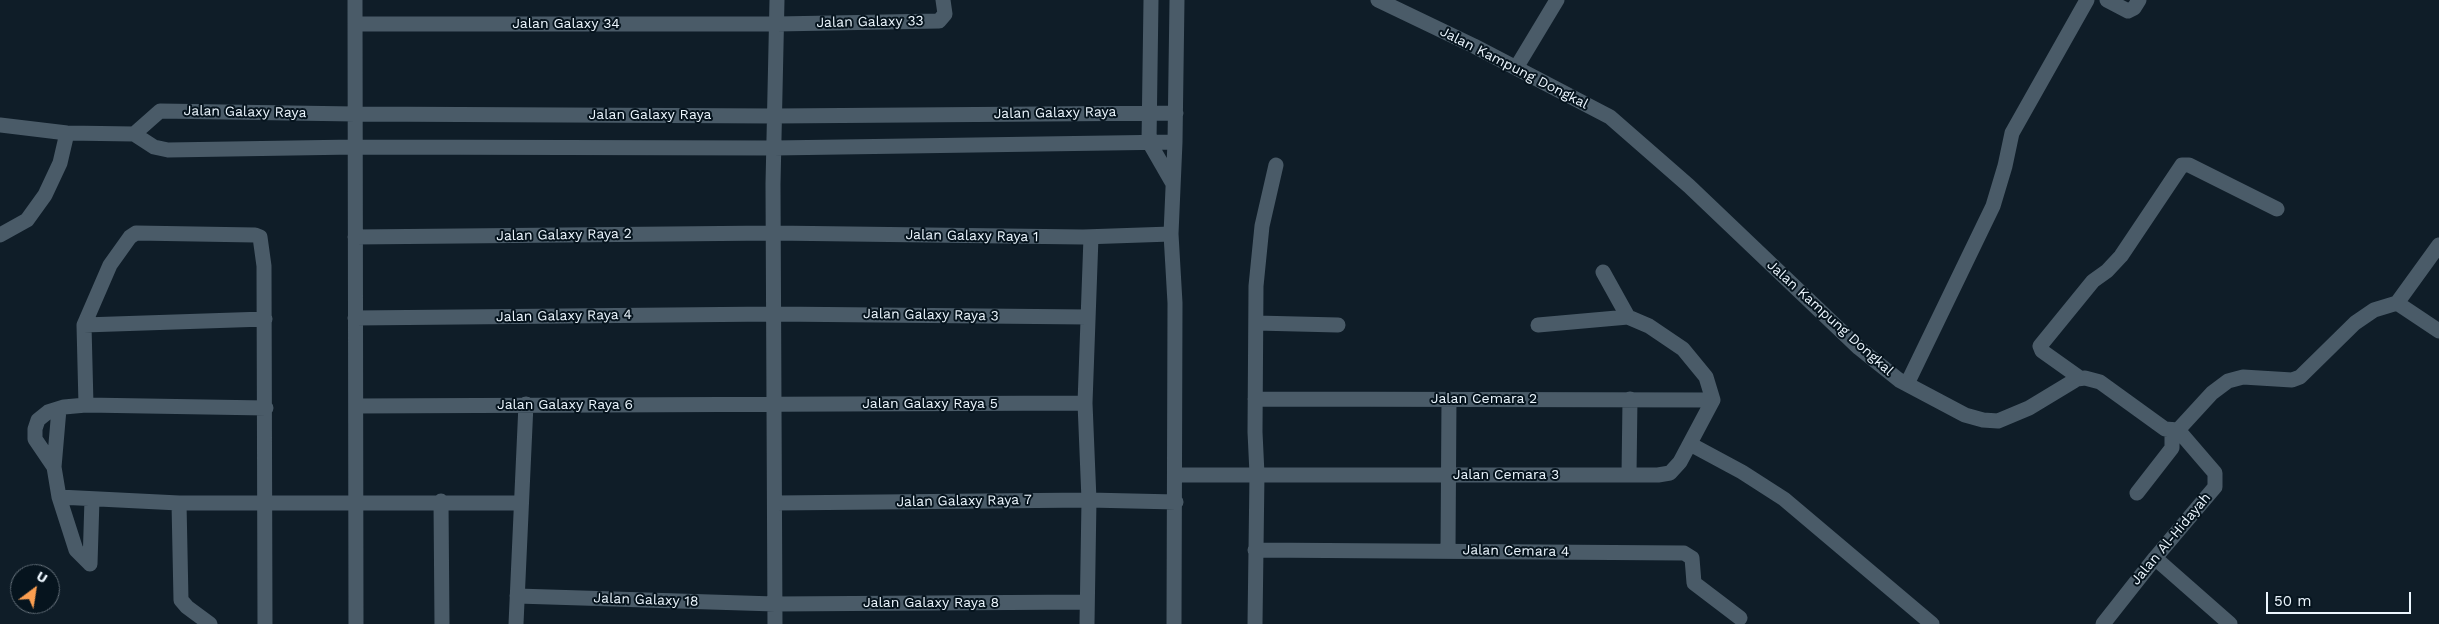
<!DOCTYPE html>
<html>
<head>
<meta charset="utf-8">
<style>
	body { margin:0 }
	#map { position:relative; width:2439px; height:624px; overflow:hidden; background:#0f1d28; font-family:"Work Sans",sans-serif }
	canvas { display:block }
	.north { position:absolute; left:10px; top:564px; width:50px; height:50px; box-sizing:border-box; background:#06141e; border:1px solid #626e78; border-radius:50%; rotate:31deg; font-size:14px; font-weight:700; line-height:20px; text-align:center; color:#ecf6fe }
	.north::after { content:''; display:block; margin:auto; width:18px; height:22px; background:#fb9e50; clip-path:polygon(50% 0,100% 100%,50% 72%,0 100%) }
	.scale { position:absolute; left:2266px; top:592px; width:145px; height:22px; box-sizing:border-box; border:2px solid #ecf6fe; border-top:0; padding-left:6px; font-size:15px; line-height:18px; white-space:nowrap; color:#ecf6fe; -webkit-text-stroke:4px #06141e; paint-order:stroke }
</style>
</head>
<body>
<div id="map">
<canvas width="2439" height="624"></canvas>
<div class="north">U</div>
<div class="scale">50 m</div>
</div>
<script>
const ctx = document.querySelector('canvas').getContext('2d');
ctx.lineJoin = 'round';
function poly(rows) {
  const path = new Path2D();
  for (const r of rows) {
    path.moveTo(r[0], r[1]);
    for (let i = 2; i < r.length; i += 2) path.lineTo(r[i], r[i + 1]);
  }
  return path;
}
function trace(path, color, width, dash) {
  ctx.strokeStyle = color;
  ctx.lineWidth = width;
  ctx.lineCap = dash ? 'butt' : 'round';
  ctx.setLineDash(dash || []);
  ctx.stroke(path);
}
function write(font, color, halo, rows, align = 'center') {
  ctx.font = font + ' "Work Sans",sans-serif';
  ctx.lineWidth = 4;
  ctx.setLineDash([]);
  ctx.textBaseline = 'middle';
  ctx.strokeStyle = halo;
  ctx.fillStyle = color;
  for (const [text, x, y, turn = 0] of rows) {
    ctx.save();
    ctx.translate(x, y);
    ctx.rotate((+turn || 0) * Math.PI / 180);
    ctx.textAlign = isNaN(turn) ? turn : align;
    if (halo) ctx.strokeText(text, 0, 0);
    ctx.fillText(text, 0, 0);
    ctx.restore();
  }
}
trace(poly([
	[355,0,356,624],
	[1151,0,1149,142,1172,182],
	[1378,0,1474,46,1610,117,1689,186,1859,348,1899,380,1965,415,1983,420,1998,421,2029,408,2077,379,2085,378,2100,382,2165,429,2178,430,2212,393,2228,381,2243,377,2292,380,2300,377,2355,323,2374,310,2397,303],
	[2107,0,2128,11,2134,8,2139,0],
	[355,24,777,24,939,21,945,14,943,0],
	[1516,68,1557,0],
	[0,125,67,133,134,134,154,147,168,150,355,147,774,148,1175,142],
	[134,134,160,111,355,114,775,116,1176,113],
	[0,235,27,220,45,195,60,163,67,133],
	[355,237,773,233,1083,237,1171,234],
	[1603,272,1628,317,1649,326,1683,349,1706,377,1713,400],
	[2397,303,2439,245],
	[2397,303,2439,331],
	[355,318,774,314,1088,317],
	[1256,323,1338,325],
	[84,325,265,319],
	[1538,325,1628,317],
	[2080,378,2042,351,2040,346,2093,281,2107,271,2121,256,2182,165,2189,165,2277,209],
	[1907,384,1993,206,2005,166,2012,133,2087,0],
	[1255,399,1713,400],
	[86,405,84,325,110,265,130,237,136,233,255,235,260,237,264,266,265,624],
	[356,406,1085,403],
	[1690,444,1742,472,1784,499,1932,624],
	[54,467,59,409],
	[1175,475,1658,475,1670,473,1680,462,1713,400],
	[1629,475,1630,399],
	[2137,493,2172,448,2172,430],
	[59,497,179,503,520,503],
	[441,501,442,624],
	[179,503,181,600,187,607,210,624],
	[775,503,1089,500,1176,502],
	[1448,549,1449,399],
	[1255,550,1684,553,1692,558,1694,583,1740,618],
	[2155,558,2230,624],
	[90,564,76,550,59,497,54,467,35,439,35,429,38,420,48,412,64,407,86,405,266,408],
	[90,564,92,499],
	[517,596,775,604,1087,602],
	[516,624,526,404],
	[775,624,773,184,777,0],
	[1087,624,1089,500,1085,403,1091,237],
	[1174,624,1175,303,1171,234,1175,142,1177,0],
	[1255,624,1257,474,1255,432,1256,286,1262,226,1276,165],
	[2103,624,2155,558,2215,487,2215,473,2178,430]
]), '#4a5b68', 15);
write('14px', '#ecf6fe', '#06141e', [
	["Jalan Galaxy 33",870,22,-1],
	["Jalan Galaxy 34",566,24],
	["Jalan Kampung Dongkal",1514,68,27],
	["Jalan Galaxy Raya",245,112,1],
	["Jalan Galaxy Raya",1055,113,-1],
	["Jalan Galaxy Raya",650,115],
	["Jalan Galaxy Raya 2",564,235,-1],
	["Jalan Galaxy Raya 1",972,236,1],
	["Jalan Galaxy Raya 3",931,315,1],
	["Jalan Galaxy Raya 4",564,316,-1],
	["Jalan Kampung Dongkal",1830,318,42],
	["Jalan Cemara 2",1484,399],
	["Jalan Galaxy Raya 5",930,404],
	["Jalan Galaxy Raya 6",565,405],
	["Jalan Cemara 3",1506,475],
	["Jalan Galaxy Raya 7",964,501,-1],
	["Jalan Al-Hidayah",2171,539,-50],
	["Jalan Cemara 4",1516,551,1],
	["Jalan Galaxy 18",646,600,2],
	["Jalan Galaxy Raya 8",931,603]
]);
</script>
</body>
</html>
